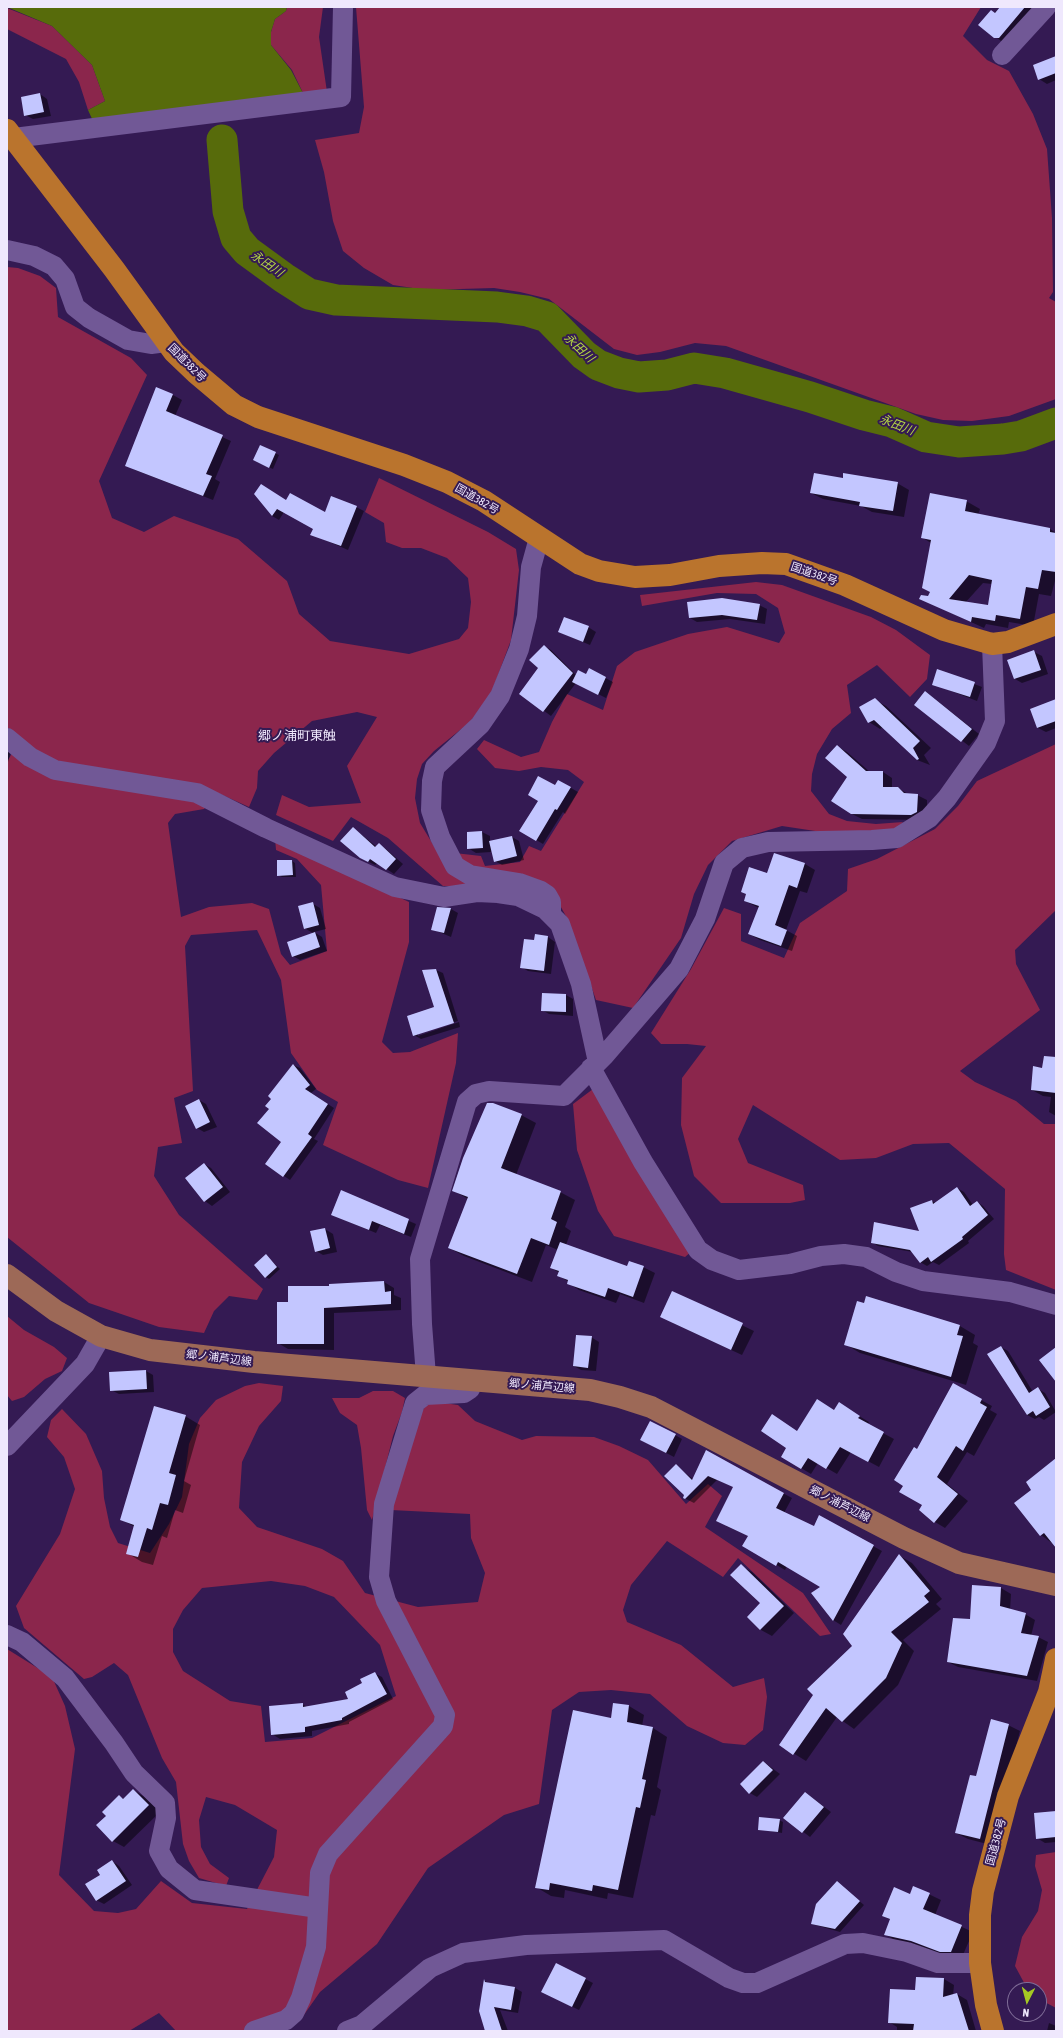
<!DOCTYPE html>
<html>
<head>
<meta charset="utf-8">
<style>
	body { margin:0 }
	#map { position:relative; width:1063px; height:2038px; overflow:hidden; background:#341a53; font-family:"Asap Condensed",sans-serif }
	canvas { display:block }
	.frame { position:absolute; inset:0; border:8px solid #efe8fd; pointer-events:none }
	.north { position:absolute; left:1007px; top:1982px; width:40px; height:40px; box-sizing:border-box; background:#341a53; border:1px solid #7f6c97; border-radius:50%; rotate:186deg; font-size:11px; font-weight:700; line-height:16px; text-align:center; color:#efe8fd }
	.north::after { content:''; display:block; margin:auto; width:14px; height:18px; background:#a5c823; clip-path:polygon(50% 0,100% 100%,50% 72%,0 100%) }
</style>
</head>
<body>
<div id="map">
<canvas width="1063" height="2038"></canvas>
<div class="frame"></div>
<div class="north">N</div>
</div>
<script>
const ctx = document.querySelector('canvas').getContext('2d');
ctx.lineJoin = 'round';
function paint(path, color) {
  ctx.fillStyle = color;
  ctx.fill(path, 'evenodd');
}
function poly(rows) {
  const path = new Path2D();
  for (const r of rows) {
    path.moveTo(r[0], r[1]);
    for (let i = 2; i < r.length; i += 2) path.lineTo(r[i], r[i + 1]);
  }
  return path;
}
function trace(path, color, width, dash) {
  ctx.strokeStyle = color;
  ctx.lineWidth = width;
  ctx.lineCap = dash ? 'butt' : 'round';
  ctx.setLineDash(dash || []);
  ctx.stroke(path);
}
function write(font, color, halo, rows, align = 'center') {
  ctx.font = font + ' "Asap Condensed","Noto Sans JP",sans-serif';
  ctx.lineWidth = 4;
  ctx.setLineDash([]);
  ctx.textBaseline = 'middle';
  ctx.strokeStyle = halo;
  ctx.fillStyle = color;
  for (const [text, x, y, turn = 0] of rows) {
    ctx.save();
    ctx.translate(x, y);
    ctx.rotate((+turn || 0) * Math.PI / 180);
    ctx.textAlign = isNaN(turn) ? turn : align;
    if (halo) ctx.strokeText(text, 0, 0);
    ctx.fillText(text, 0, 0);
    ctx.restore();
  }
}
paint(poly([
	[287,7,323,7,319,37,327,92,304,95,292,70,271,45,271,32,275,19,286,11],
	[356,7,981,7,963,36,987,60,1009,71,1033,114,1047,149,1052,218,1053,292,1049,298,1056,302,1056,399,1009,416,972,421,943,420,916,414,726,346,695,343,660,352,637,355,614,349,549,299,520,292,494,288,426,290,393,285,364,268,343,251,333,221,324,172,315,140,359,133,364,107],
	[7,8,52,26,92,65,105,101,88,110,79,82,66,59,7,29],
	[7,267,18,268,40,276,56,288,58,317,131,358,147,375,99,481,112,518,144,532,174,516,238,539,287,581,299,614,330,641,409,654,459,639,468,628,471,602,468,578,447,558,421,548,402,548,386,542,384,523,365,512,379,478,488,532,516,549,519,570,511,640,491,694,470,722,434,751,422,764,417,779,415,798,420,823,437,851,481,856,485,866,520,862,529,846,541,851,584,782,568,770,541,767,519,771,495,768,477,749,484,740,521,757,539,752,552,722,567,694,603,710,617,666,635,652,688,634,727,627,779,643,785,633,778,608,756,594,717,593,642,606,640,595,756,582,782,585,871,617,896,630,930,655,927,679,910,697,877,665,847,685,851,713,832,729,817,754,812,774,811,791,829,814,847,821,876,824,903,822,896,830,835,834,782,826,732,841,708,865,694,894,681,938,633,1008,596,1000,568,920,550,887,443,886,388,838,351,817,333,841,276,815,282,795,309,807,361,803,347,766,377,717,357,712,312,721,274,753,258,771,257,788,249,807,218,793,204,809,175,814,168,823,181,917,209,907,252,903,269,909,281,954,290,965,327,951,321,885,297,859,276,850,275,838,409,902,409,942,382,1042,393,1053,410,1052,458,1033,456,1063,428,1188,398,1180,323,1145,338,1102,317,1090,291,1053,281,980,257,930,191,935,185,946,193,1091,174,1098,182,1143,158,1147,154,1176,179,1215,263,1289,257,1300,229,1296,214,1311,204,1333,159,1327,89,1303,7,1237,7,762,20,739,7,727],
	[1056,744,1056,910,1015,950,1016,964,1040,1010,960,1071,975,1082,1016,1101,1044,1124,1056,1124,1056,1290,1006,1270,1004,1254,1005,1189,949,1143,913,1144,876,1158,840,1160,753,1105,738,1139,748,1163,803,1185,805,1200,790,1203,721,1203,694,1176,681,1125,682,1078,706,1046,687,1044,661,1044,651,1033,691,969,724,908,741,914,741,941,784,958,800,923,847,891,848,869,877,859,935,829,958,806,977,781],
	[593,1089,692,1251,685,1257,614,1236,598,1211,577,1150,573,1104],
	[7,1316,24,1330,54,1347,67,1358,62,1371,45,1379,24,1397,12,1401,7,1395],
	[259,1383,283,1386,281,1401,259,1426,242,1462,239,1508,257,1527,322,1549,343,1561,365,1593,418,1607,478,1602,485,1573,471,1538,470,1514,391,1510,417,1417,430,1401,458,1405,475,1421,522,1440,536,1436,594,1437,619,1446,648,1460,686,1504,708,1484,722,1496,705,1527,803,1593,831,1634,820,1636,738,1558,723,1577,667,1541,631,1585,623,1610,627,1622,681,1645,733,1687,764,1678,767,1697,763,1730,745,1745,723,1743,687,1726,650,1694,611,1690,579,1692,552,1710,539,1804,504,1815,428,1868,377,1944,320,1992,301,2019,271,2031,176,2031,159,2013,129,2031,7,2031,7,1649,52,1677,65,1706,75,1749,59,1875,94,1911,118,1913,136,1909,161,1881,192,1903,247,1909,274,1857,277,1830,235,1805,206,1797,199,1820,201,1847,210,1864,229,1878,226,1886,199,1878,189,1861,183,1844,176,1782,162,1758,128,1675,114,1663,92,1677,84,1679,24,1628,16,1606,60,1534,75,1489,64,1457,47,1437,51,1420,62,1409,86,1434,102,1471,104,1498,110,1527,118,1543,150,1553,169,1524,182,1497,189,1444,200,1418,216,1400,245,1386],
	[271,1581,305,1586,334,1597,380,1645,396,1696,312,1738,265,1742,261,1706,230,1701,183,1671,173,1652,173,1629,183,1610,202,1588],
	[373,1391,393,1391,405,1398,402,1412,393,1436,372,1520,367,1510,361,1448,357,1425,340,1413,332,1398,359,1398],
	[1056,1852,1056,2008,1039,1999,1039,1990,1028,1990,1015,1966,1022,1937,1038,1911,1042,1890,1035,1866,1036,1855]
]), '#8b264c');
paint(poly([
	[7,7,287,7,286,11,275,19,271,32,271,45,291,70,304,95,93,121,88,110,105,101,92,65,52,26]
]), '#576b0b');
paint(poly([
	[1001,7,1036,7,1005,44,980,25],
	[1056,57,1056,80,1047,84,1039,79],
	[40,94,47,99,51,116,33,119,25,115],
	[173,395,182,400,175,416,231,441,215,479,220,482,213,500,135,470,126,465],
	[260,446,279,455,273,469,257,462],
	[843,479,897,483,909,490,904,517,872,512,861,506,823,499,811,493],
	[256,494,287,501,325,514,356,507,364,511,348,550,311,534,314,528,284,512,279,520,272,516],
	[966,501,980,509,978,515,1050,529,1056,533,1056,577,1051,596,1039,594,1033,626,1009,622,1008,628,986,624,984,628,921,599,929,597,931,592,931,543,923,538],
	[983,583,992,584,989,606,965,603],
	[759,605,767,609,765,624,730,619,697,622,690,618],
	[588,627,596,632,590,645,559,632],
	[544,646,551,650,576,675,587,675,590,670,613,682,606,698,576,683,551,716,520,693,539,668],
	[1034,652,1042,656,1048,674,1022,683,1015,679],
	[938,670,982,687,977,701,933,684],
	[926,692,979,734,969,746,916,705],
	[875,700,886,706,931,748,924,755,930,765,917,760,883,727,880,729,869,722],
	[1056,700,1056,728,1046,732,1038,728,1031,710],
	[837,746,847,752,870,772,883,772,892,778,892,788,898,788,908,794,917,795,927,800,927,817,921,820,862,819,852,814,848,777],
	[7,750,10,754,7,766],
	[559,781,578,792,565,814,563,812,543,844,521,831],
	[353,828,377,847,379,845,386,849,403,864,394,874,378,863,375,865,361,858],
	[482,832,490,836,490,842,512,837,519,841,524,860,502,865,495,861,491,846,491,852,476,853,468,848,468,833],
	[774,855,805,864,815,870,807,893,800,891,786,930,797,936,792,951,760,940,749,934,759,908,745,901,768,874],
	[292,861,295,863,296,877,282,877,278,875],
	[313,904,320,908,326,929,314,932,322,937,327,951,300,960,293,956,313,933,304,928],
	[438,908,451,909,458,913,451,937,432,929],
	[536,936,548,937,555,942,551,974,528,971,521,967,535,941],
	[436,970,443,973,458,1021,418,1034,418,1036,459,1022,460,1027,421,1039,414,1035,436,1008],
	[543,994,566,995,573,999,573,1016,549,1014,542,1010],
	[1056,1058,1056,1116,1049,1112,1051,1097,1043,1096,1032,1090,1043,1069],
	[293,1065,300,1068,316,1089,311,1093,334,1108,314,1139,318,1141,290,1180,266,1164,282,1142,270,1109],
	[199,1100,206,1104,217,1127,204,1132,197,1128],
	[521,1115,536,1123,516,1175,560,1192,575,1200,565,1227,571,1231,566,1245,627,1267,643,1267,655,1273,644,1303,620,1294,616,1303,579,1290,568,1283,569,1282,559,1276,560,1273,551,1268,558,1250,546,1245,532,1282,464,1256,449,1248,468,1199,454,1191],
	[204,1164,211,1168,230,1192,212,1206,205,1201,186,1178],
	[957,1188,964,1192,973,1205,977,1202,983,1206,994,1219,968,1241,969,1243,939,1265,933,1262,927,1266,920,1262,913,1252,878,1246,872,1242,920,1232,932,1201,936,1203],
	[341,1192,416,1224,411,1237,380,1225,376,1233,332,1215],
	[325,1229,333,1234,337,1252,323,1255,316,1251],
	[266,1256,280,1269,269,1279,266,1277],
	[384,1282,394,1288,394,1295,401,1298,401,1310,334,1313,334,1350,288,1349,278,1343,289,1303,330,1287],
	[673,1292,754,1331,742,1355,673,1323],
	[866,1298,960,1326,975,1335,973,1343,978,1346,966,1385,860,1353,845,1344],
	[591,1337,599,1342,596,1371,581,1370,574,1366],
	[1001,1347,1008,1351,1033,1392,1038,1389,1045,1393,1056,1412,1044,1420,1039,1417,1035,1419,1027,1415],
	[146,1371,153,1375,154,1392,119,1394,111,1390],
	[818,1400,835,1411,849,1410,869,1422,868,1425,894,1439,879,1467,851,1452,837,1474,818,1463,811,1474,801,1468,798,1432],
	[981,1400,992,1406,990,1410,997,1414,974,1456,967,1452,947,1484,968,1501,945,1528,935,1522,924,1505,918,1450],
	[185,1416,200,1425,184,1481,191,1485,183,1513,175,1510,167,1538,162,1536,153,1565,142,1562,127,1553,135,1527,122,1520],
	[675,1435,682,1439,674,1457,641,1440],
	[706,1452,792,1498,784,1513,814,1527,820,1517,882,1551,841,1625,833,1620,821,1587,787,1566,785,1570,743,1545,749,1536,726,1526,734,1487,717,1480,694,1503,684,1498,686,1495,676,1466,693,1479],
	[1056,1468,1056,1546,1041,1535,1016,1504],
	[900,1556,912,1563,942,1599,936,1604,941,1609,903,1640,914,1651,898,1685,854,1729,837,1717,806,1761,780,1745,854,1646],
	[741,1566,752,1572,794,1613,772,1636,761,1630,748,1617,761,1603],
	[1001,1588,1011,1594,1010,1610,1025,1614,1035,1620,1031,1636,1038,1637,1048,1642,1037,1681,958,1667,948,1662,970,1620],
	[374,1673,382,1677,393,1699,349,1722,349,1724,312,1731,312,1736,280,1739,272,1734,302,1704,307,1707,350,1699],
	[614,1704,629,1706,644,1715,642,1726,653,1728,667,1737,657,1787,661,1790,655,1816,651,1815,633,1898,608,1893,607,1899,565,1890,564,1898,551,1896,536,1887,611,1719],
	[1008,1725,1020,1731,991,1845,968,1839,956,1833,977,1778],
	[764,1762,780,1774,757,1797,750,1793],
	[133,1790,145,1797,160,1812,124,1847,113,1841,107,1816,119,1797,124,1799],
	[806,1793,831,1812,810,1837,785,1818],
	[1056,1812,1056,1842,1045,1843,1037,1838],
	[779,1820,783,1822,782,1833,759,1829],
	[112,1861,119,1866,132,1885,104,1904,96,1900,102,1875],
	[837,1882,864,1905,840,1932,812,1924],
	[914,1887,941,1900,935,1915,973,1932,962,1957,952,1957,896,1941,885,1934,891,1920,883,1916,910,1895],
	[556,1964,593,1983,579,2010,550,1996],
	[917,1978,944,1979,954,1985,953,1996,957,1994,967,2000,976,2031,897,2031,897,2027,889,2022,916,1991],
	[485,1981,490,1984,515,1988,522,1992,518,2013,500,2010,508,2031,486,2031,480,2012],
	[1049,2023,1056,2026,1056,2031,1047,2031]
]), '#0007');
trace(poly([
	[222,140,228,211,236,238,247,251,284,278,309,294,336,300,497,307,527,311,547,317,584,355,598,365,619,373,639,377,667,375,694,368,725,373,810,397,864,415,892,422,926,437,959,442,1003,439,1021,436,1056,423]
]), '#576b0b', 31);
paint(poly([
	[1000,7,1025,7,999,38,994,38,978,25,991,10,995,13],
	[1056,56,1056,73,1038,80,1033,65],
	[40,93,44,112,24,116,21,97],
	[156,387,173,394,166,411,223,435,206,474,212,476,203,496,125,466],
	[260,445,276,452,269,468,253,460],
	[814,473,843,478,843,473,898,482,893,511,859,506,860,502,810,493],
	[261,484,286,500,290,493,325,512,331,496,357,506,341,546,310,535,313,529,277,509,272,516,254,494],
	[930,493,967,500,965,511,1050,528,1050,532,1056,533,1056,572,1042,570,1038,589,1026,587,1020,619,996,615,995,621,972,617,971,622,919,599,921,595,928,596,930,592,922,588,931,540,921,538],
	[969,575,992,580,988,605,949,599],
	[722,598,760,604,757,620,722,615,689,618,687,602],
	[564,617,589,626,583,642,558,632],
	[544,645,573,673,543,712,519,694,538,668,529,660],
	[1034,650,1041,670,1014,679,1007,660],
	[589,668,606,677,598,695,572,682,578,670,586,674],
	[937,669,975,682,970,697,932,685],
	[925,691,972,729,961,742,914,705],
	[875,698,920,741,913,748,919,759,917,760,874,720,868,723,859,707],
	[1056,699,1056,721,1037,728,1030,709],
	[837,745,866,771,883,771,883,787,898,787,904,793,918,794,917,812,911,815,851,814,831,801,847,777,825,758],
	[538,776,555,785,558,780,571,787,557,810,555,809,536,841,519,831,538,801,528,795],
	[353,827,375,847,379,843,396,859,386,870,370,859,368,862,360,858,340,841],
	[482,831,483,848,467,849,467,832],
	[512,836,517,856,494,862,489,841],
	[774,853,805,863,797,888,789,885,775,925,787,930,781,946,748,934,759,906,744,901,746,894,741,892,749,867,767,873],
	[277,860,292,860,293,875,277,876],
	[313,902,319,925,304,929,298,906],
	[437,907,451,908,444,933,431,930],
	[315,932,320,947,292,957,287,942],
	[535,934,548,936,544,971,520,968,524,939,534,940],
	[436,969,454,1023,413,1036,407,1016,434,1007,422,970],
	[542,993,566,994,566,1012,541,1011],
	[1044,1056,1056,1057,1056,1093,1031,1090,1033,1066,1042,1068],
	[293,1064,310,1085,305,1089,328,1104,308,1134,312,1137,283,1177,265,1164,281,1142,257,1123,269,1109,265,1106,271,1099,268,1096],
	[199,1099,210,1122,196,1129,185,1106],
	[487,1103,493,1103,522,1114,501,1168,561,1191,551,1219,557,1222,549,1245,531,1238,517,1274,448,1248,468,1197,452,1191,463,1158],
	[204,1163,223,1187,204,1202,185,1178],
	[957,1187,970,1206,977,1201,988,1215,962,1237,963,1239,931,1262,928,1257,920,1263,910,1250,871,1243,874,1222,919,1231,910,1208,932,1200,933,1204],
	[341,1190,409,1219,404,1234,372,1221,369,1230,331,1215],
	[325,1228,330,1248,315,1252,310,1231],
	[560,1242,627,1266,629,1261,644,1266,633,1297,608,1288,605,1297,567,1284,568,1280,557,1276,559,1271,550,1268],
	[266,1254,277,1267,265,1278,254,1265],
	[384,1281,385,1292,391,1291,391,1304,324,1308,324,1344,277,1344,277,1302,288,1302,288,1286,329,1286,329,1284],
	[672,1291,743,1323,731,1350,660,1317],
	[866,1296,960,1325,957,1335,963,1336,951,1377,844,1345,857,1301,864,1303],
	[576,1335,592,1336,588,1368,573,1366],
	[1001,1346,1029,1393,1038,1387,1050,1407,1036,1416,1033,1411,1027,1415,987,1354],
	[1056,1347,1056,1382,1039,1360],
	[146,1370,147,1389,110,1391,109,1372],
	[953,1383,982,1399,980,1403,987,1407,963,1451,956,1446,937,1477,958,1494,934,1523,919,1510,922,1505,899,1492,903,1486,894,1480,914,1447,917,1449],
	[817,1399,834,1410,839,1402,860,1416,858,1418,884,1432,868,1462,840,1447,826,1469,808,1458,801,1469,781,1457,786,1448,761,1431,772,1414,797,1431],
	[154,1406,186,1415,169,1473,176,1475,168,1505,160,1503,152,1530,147,1528,138,1557,126,1554,134,1525,120,1520],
	[650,1421,676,1434,666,1453,640,1440],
	[706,1450,784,1493,776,1508,814,1526,819,1515,874,1545,833,1621,811,1593,820,1587,778,1562,776,1566,742,1546,748,1536,716,1521,733,1487,708,1476,685,1499,683,1498,684,1495,664,1476,676,1464,692,1480],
	[1056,1458,1056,1548,1044,1533,1040,1536,1014,1503,1031,1490,1026,1482],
	[899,1554,930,1591,924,1596,929,1602,891,1632,902,1643,886,1678,842,1722,826,1708,793,1755,779,1745,813,1695,807,1689,852,1646,843,1634],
	[741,1564,784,1606,760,1630,747,1617,760,1603,730,1575],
	[972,1585,1001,1587,1000,1606,1026,1613,1021,1633,1039,1636,1027,1676,947,1662,953,1618,970,1619],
	[375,1672,387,1694,342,1718,342,1720,305,1727,305,1732,271,1735,269,1706,303,1703,303,1707,348,1699,345,1692,362,1683,360,1679],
	[613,1703,629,1705,627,1722,653,1727,642,1779,646,1780,640,1808,636,1807,618,1890,593,1885,592,1891,550,1883,549,1890,535,1888,573,1710,611,1718],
	[991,1719,1009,1724,980,1839,955,1833,970,1775,976,1776],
	[763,1761,773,1770,749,1794,740,1784],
	[133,1789,149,1805,112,1842,96,1825,106,1816,102,1812,119,1795,123,1799],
	[805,1792,824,1807,802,1833,783,1818],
	[1056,1811,1056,1837,1036,1839,1034,1813],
	[759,1817,780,1819,778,1832,758,1830],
	[112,1860,126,1881,96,1901,85,1884,100,1875,97,1870],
	[837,1881,860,1901,835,1929,811,1924,816,1904],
	[913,1886,930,1893,923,1909,962,1925,951,1952,940,1952,911,1941,884,1935,890,1919,882,1916,894,1887,910,1894],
	[556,1963,586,1978,572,2007,541,1992],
	[916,1977,944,1978,943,1997,957,1993,969,2031,913,2031,914,2024,888,2023,890,1989,915,1990],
	[484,1979,485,1982,515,1987,511,2010,494,2007,502,2031,485,2031,479,2011]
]), '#c3c6ff');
trace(poly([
	[1002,55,1046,7],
	[14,138,341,97,343,7],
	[7,250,34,256,54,266,65,279,75,307,89,318,128,340,151,344,166,342],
	[539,538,531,567,527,616,519,649,500,696,480,725,435,767,432,781,431,810,440,837,455,866,470,875,519,883,541,891,547,895,551,902,551,915],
	[7,738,30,757,55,770,197,793,266,828,395,887,444,897,477,892,498,893,518,896,545,909,560,924,581,984,598,1062],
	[591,1068,643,1162,698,1250,712,1260,739,1270,790,1264,821,1256,844,1254,866,1257,896,1272,923,1281,1010,1292,1056,1305],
	[426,1376,422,1324,420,1259,467,1102,476,1094,489,1091,564,1096,604,1056,679,969,705,919,724,863,742,848,768,842,872,840,897,838,929,818,947,798,986,743,995,721,992,644],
	[7,1446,85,1364,101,1336],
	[7,1635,22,1642,65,1678,114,1743,134,1773,165,1803,166,1818,159,1851,169,1869,195,1890,318,1908],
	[254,2031,286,2020,294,2013,301,1998,316,1947,320,1873,328,1854,443,1726,445,1715,386,1601,379,1577,384,1504,415,1403,425,1395,464,1393,470,1389,473,1381],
	[347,2031,362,2025,430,1968,463,1953,526,1945,664,1940,729,1978,743,1983,757,1983,845,1944,863,1943,907,1952,938,1963,980,1963]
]), '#715896', 20);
trace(poly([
	[7,1275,56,1311,101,1336,150,1350,254,1362,590,1390,620,1397,651,1407,904,1538,959,1563,1056,1585]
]), '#9d6957', 22);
trace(poly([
	[7,130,114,269,174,352,196,373,234,405,258,417,404,465,447,482,484,501,580,564,599,571,635,577,670,575,719,566,762,563,786,564,845,585,944,630,992,644,1008,642,1056,624],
	[993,2031,986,2005,980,1963,980,1915,983,1891,1008,1796,1049,1692,1056,1659]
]), '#ba742d', 22);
write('11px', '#efe8fd', '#341a53', [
	["国道382号",187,363,45],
	["国道382号",477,499,30],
	["国道382号",814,574,19],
	["郷ノ浦芦辺線",219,1358,7],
	["郷ノ浦芦辺線",542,1386,5],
	["郷ノ浦芦辺線",840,1504,27],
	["国道382号",996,1842,-75]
]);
write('italic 12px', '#b4d744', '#341a53', [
	["永田川",267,264,34],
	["永田川",579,348,43],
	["永田川",897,425,21]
]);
write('13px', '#efe8fd', '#341a53', [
	["郷ノ浦町東触",297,736]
]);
</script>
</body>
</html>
